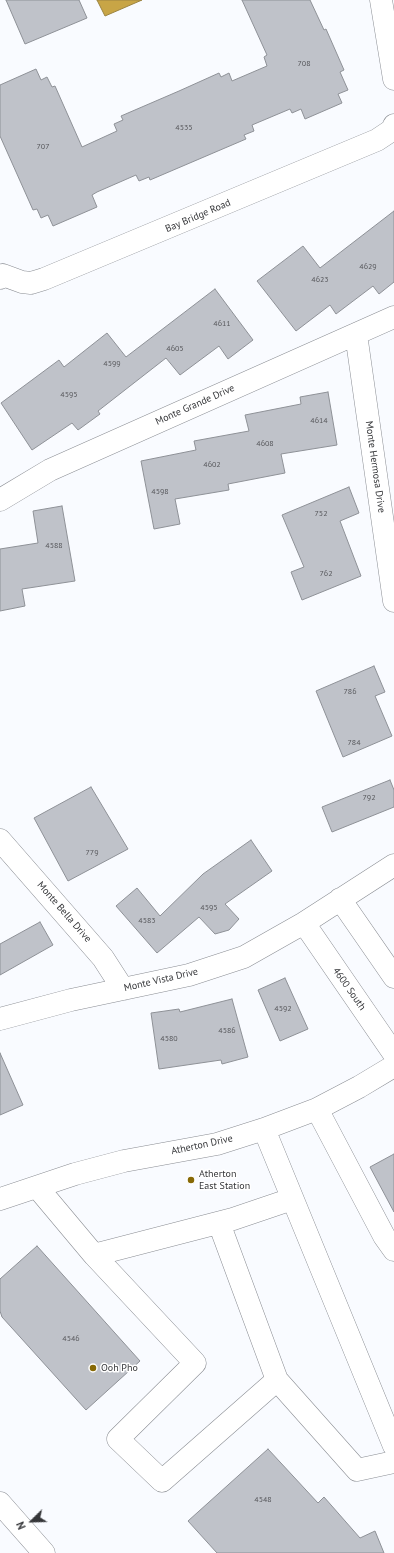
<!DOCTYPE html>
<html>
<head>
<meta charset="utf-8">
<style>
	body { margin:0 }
	#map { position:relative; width:394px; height:1553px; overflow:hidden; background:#f9fbff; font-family:"PT Sans",sans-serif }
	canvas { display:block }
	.north { position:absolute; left:12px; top:1501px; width:40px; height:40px; -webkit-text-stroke:3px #fff; paint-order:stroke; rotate:247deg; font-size:11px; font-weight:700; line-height:16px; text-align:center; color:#353639 }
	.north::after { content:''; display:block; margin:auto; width:14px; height:18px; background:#353639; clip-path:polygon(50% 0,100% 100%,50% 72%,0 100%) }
</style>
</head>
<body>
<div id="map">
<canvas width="394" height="1553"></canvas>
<div class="north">N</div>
</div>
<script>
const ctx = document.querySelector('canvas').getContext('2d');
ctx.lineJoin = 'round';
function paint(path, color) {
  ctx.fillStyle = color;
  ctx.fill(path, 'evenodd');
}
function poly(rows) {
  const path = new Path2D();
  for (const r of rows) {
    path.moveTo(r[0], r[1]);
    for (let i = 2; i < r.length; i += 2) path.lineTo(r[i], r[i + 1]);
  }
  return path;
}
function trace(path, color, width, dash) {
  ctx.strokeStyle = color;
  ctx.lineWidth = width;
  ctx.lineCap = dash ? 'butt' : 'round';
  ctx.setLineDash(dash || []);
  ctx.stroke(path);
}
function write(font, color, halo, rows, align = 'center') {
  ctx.font = font + ' "PT Sans",sans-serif';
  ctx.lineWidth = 3;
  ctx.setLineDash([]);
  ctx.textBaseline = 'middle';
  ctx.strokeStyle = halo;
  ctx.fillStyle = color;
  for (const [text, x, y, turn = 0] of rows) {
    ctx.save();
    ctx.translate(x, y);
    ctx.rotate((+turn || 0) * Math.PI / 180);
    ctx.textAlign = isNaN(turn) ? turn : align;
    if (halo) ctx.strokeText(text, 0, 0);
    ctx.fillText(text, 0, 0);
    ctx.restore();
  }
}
const water = poly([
	[97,0,142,0,105,16,97,0]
]);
paint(water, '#c8a546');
trace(water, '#9c8442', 1);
const building = poly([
	[6,0,79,0,87,18,25,44,6,0],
	[242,0,310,0,324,30,326,29,344,70,340,72,348,90,338,94,342,103,305,119,301,109,292,113,290,109,252,125,254,131,244,135,246,139,150,180,149,177,139,181,136,175,97,192,92,195,97,207,53,226,48,215,41,218,37,209,33,210,0,136,0,85,36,69,41,80,47,77,52,87,55,86,82,147,117,131,114,124,123,120,121,116,179,91,219,73,221,77,229,73,232,81,267,66,264,57,267,55,242,0],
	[394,211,394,282,379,294,373,286,336,314,330,305,296,331,257,281,303,246,320,268,394,211],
	[215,289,253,340,228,359,219,346,180,375,166,358,98,411,100,414,78,430,72,423,32,450,1,403,59,360,64,367,107,333,126,357,215,289],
	[328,392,337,445,281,454,285,473,228,484,229,490,175,499,180,524,154,529,141,461,196,450,194,441,249,431,245,415,301,404,300,397,328,392],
	[349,487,359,513,340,521,361,576,302,600,291,572,304,567,282,515,349,487],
	[62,506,75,581,22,589,25,606,0,611,0,549,38,543,33,511,62,506],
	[374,666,385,692,375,696,392,736,343,757,316,691,374,666],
	[390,780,394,790,394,807,332,832,322,807,390,780],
	[91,787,128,849,68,881,34,818,91,787],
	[251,840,272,871,225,904,239,919,229,930,215,934,199,917,157,953,116,906,137,888,160,916,203,874,251,840],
	[40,922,53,945,0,975,0,944,40,922],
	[285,978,308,1029,280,1041,258,990,285,978],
	[232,999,248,1057,222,1064,221,1060,159,1069,151,1013,179,1009,180,1012,232,999],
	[0,1053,23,1105,0,1115,0,1053],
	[394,1154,394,1212,370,1167,394,1154],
	[37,1246,140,1361,86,1410,2,1317,0,1311,0,1279,37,1246],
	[268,1449,318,1503,324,1497,360,1538,375,1531,384,1553,217,1553,188,1521,268,1449]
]);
paint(building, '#bfc2c9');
trace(building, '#8e9197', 1);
const minor = poly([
	[381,0,394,79],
	[0,278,3,275,22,282,31,283,44,279,377,140,392,130,394,125],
	[356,334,394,601],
	[0,500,50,470,394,317],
	[0,840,103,958,123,989],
	[340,899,394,977],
	[304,923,394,1054],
	[0,1019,71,1000,189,975,244,957,304,923,394,865],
	[317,1109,384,1236,394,1250],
	[264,1129,394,1446],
	[37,1187,94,1255,233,1219,292,1199],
	[0,1199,75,1174,124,1161,217,1144,264,1129,317,1109,359,1087,394,1066],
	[94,1255,195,1363,118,1439,162,1481,277,1380,219,1223],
	[277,1380,357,1470,394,1462]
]);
const major = poly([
	[0,1503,44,1553]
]);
trace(minor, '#8a8d93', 23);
trace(major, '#8a8d93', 23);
trace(minor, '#fff', 22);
trace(major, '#fff', 22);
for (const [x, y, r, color] of [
	[191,1180,4,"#876905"],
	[93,1368,4,"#876905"]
]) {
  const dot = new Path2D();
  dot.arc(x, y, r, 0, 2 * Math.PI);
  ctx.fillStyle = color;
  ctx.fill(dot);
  trace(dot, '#fff', 1.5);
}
write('8px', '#58595d', null, [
	["708",304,64],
	["4535",184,128],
	["707",43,147],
	["4629",368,267],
	["4623",320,280],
	["4611",222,324],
	["4605",175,349],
	["4599",112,364],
	["4595",69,395],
	["4614",319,421],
	["4608",265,444],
	["4602",212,465],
	["4598",160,492],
	["752",321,514],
	["4588",54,546],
	["762",326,574],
	["786",350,692],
	["784",354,743],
	["792",369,798],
	["779",92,853],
	["4595",209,908],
	["4583",147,921],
	["4592",283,1009],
	["4586",227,1031],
	["4580",169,1039],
	["4546",71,1339],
	["4548",263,1500]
]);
write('10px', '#353639', '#fff', [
	["Bay Bridge Road",198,216,-23],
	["Monte Grande Drive",195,405,-24],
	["Monte Hermosa Drive",375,467,82],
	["Monte Bella Drive",64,912,49],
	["Monte Vista Drive",161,980,-13],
	["4600 South",349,989,55],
	["Atherton Drive",202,1145,-12]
]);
write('10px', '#353639', '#fff', [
	["Atherton",199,1174],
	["East Station",199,1186],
	["Ooh Pho",101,1368]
], 'left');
</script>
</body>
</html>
